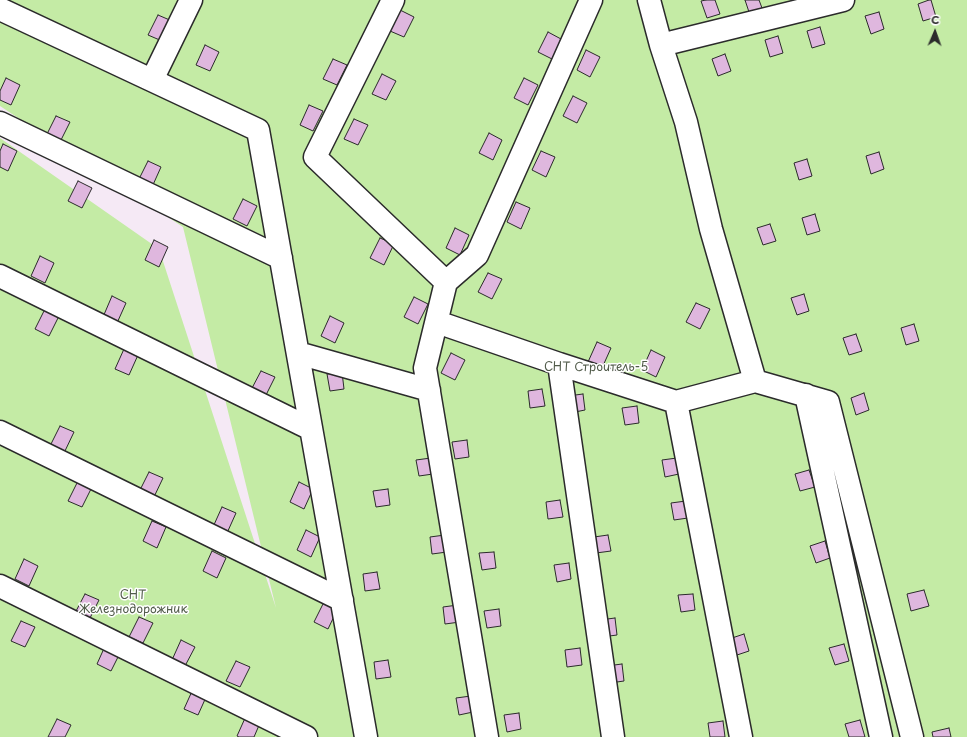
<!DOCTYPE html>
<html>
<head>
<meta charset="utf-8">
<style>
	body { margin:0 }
	#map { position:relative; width:967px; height:737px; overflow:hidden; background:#f5e9f5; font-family:"Playpen Sans",sans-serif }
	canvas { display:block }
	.north { position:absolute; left:915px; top:12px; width:40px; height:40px; -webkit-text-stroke:3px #fff; paint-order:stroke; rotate:2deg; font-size:11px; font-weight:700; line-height:16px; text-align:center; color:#2b2b2b }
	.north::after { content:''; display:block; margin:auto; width:14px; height:18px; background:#2b2b2b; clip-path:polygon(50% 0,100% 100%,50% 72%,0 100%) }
</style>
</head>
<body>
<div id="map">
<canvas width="967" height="737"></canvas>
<div class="north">С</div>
</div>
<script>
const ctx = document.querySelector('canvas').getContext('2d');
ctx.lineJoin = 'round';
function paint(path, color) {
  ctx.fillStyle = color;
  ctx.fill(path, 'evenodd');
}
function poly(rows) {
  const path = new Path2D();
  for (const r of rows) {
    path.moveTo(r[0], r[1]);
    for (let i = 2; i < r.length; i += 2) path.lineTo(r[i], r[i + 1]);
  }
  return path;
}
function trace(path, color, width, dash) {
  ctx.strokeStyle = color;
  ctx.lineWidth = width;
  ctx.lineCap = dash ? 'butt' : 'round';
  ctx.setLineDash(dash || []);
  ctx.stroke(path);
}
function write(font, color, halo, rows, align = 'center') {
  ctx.font = font + ' "Playpen Sans",sans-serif';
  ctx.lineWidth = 3;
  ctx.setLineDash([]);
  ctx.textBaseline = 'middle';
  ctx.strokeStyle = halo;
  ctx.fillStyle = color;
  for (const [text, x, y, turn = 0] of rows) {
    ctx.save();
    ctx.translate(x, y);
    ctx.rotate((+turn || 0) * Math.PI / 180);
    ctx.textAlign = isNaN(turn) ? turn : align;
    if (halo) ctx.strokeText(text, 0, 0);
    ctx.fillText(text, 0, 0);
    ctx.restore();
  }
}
paint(poly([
	[0,0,967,0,967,737,0,737,0,138,159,249,276,608,183,227,0,106]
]), '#c4eba5');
const building = poly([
	[706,0,715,0,720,14,707,18,701,1,706,0],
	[745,0,759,0,762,8,749,12,745,0],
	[929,0,931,0,936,17,923,21,918,4,929,0],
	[400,10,414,17,404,37,390,31,400,10],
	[879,12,884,29,871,34,865,16,879,12],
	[158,15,172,21,162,41,148,35,158,15],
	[820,27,825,44,812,48,807,31,820,27],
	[548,32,561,39,552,59,538,52,548,32],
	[778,36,783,53,770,57,765,40,778,36],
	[205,45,219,52,210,71,196,65,205,45],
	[586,50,600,57,590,77,577,70,586,50],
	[725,54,731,71,718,76,712,59,725,54],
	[333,59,347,65,337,85,323,79,333,59],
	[382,74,396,81,386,100,372,94,382,74],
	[6,78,20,85,11,105,0,100,0,91,6,78],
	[524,78,538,85,528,105,514,98,524,78],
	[573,96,587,103,577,123,563,116,573,96],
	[309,105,323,111,313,131,300,125,309,105],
	[56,116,70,122,60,142,46,136,56,116],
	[354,119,368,125,358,145,344,139,354,119],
	[489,133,502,140,493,160,479,153,489,133],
	[3,144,17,151,8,171,0,167,0,151,3,144],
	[541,151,555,157,546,177,532,170,541,151],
	[879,152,884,169,871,174,866,156,879,152],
	[807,159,812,176,799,180,794,163,807,159],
	[148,161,161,167,152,187,138,181,148,161],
	[78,181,92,188,82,208,68,201,78,181],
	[243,199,257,206,247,226,233,219,243,199],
	[516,202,530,208,521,229,507,222,516,202],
	[815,214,820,231,807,235,802,218,815,214],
	[770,224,776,241,763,245,757,228,770,224],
	[455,228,469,235,460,255,446,248,455,228],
	[380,238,394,244,384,265,370,258,380,238],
	[154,240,168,247,159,267,145,260,154,240],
	[40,256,54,263,45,283,31,276,40,256],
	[488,273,502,279,492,299,478,292,488,273],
	[804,294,809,311,797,315,791,298,804,294],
	[112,296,126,303,117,323,103,317,112,296],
	[414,297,428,304,418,324,404,317,414,297],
	[696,303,710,309,700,329,686,322,696,303],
	[45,309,59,316,49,336,35,329,45,309],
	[330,316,344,323,335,343,321,336,330,316],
	[914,324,919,341,906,345,901,328,914,324],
	[856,334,862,351,849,355,843,338,856,334],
	[597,342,611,348,602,368,588,362,597,342],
	[124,349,138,355,129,375,115,369,124,349],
	[651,350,665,357,656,377,642,370,651,350],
	[451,353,465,360,455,380,441,373,451,353],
	[261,371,275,377,265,397,251,390,261,371],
	[342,372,344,389,330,391,327,374,342,372],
	[542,389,545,406,530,408,528,391,542,389],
	[864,393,869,410,856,415,851,398,864,393],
	[583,394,585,410,570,413,568,396,583,394],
	[637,406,639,423,625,425,622,408,637,406],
	[60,426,74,432,64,453,50,446,60,426],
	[467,440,469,457,455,459,452,442,467,440],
	[431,458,433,474,419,476,416,460,431,458],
	[677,458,679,474,665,477,662,460,677,458],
	[809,470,815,487,800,491,795,474,809,470],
	[149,472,163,478,153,499,139,492,149,472],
	[78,481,92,487,82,507,68,501,78,481],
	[299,482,313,489,304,509,290,502,299,482],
	[388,489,390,505,376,507,373,491,388,489],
	[560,500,563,517,548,519,546,502,560,500],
	[686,501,688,518,674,520,671,503,686,501],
	[222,507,236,513,227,533,213,527,222,507],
	[152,521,166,527,157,548,143,541,152,521],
	[306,530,320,537,311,557,297,550,306,530],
	[445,535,447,552,432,554,430,537,445,535],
	[608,535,611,551,596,553,594,537,608,535],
	[825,541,830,558,816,563,810,546,825,541],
	[212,551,226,558,217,578,203,571,212,551],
	[494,552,496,568,482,570,479,553,494,552],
	[24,559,38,566,29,586,15,579,24,559],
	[569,563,571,579,557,582,554,565,569,563],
	[377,572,380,589,365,591,363,574,377,572],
	[924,590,929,606,911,611,907,594,924,590],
	[85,594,99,600,89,620,75,613,85,594],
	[693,594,695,610,681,612,678,595,693,594],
	[324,602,338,608,328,629,314,622,324,602],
	[458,605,460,622,445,624,443,607,458,605],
	[499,609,501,626,487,628,484,611,499,609],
	[139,617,153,623,143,643,129,637,139,617],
	[615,618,617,635,602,637,600,620,615,618],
	[21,621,35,627,25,647,11,641,21,621],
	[744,634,749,651,734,656,729,639,744,634],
	[181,640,195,647,185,666,172,660,181,640],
	[106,644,121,651,111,671,97,664,106,644],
	[844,644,849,661,835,665,829,648,844,644],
	[580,648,582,665,567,667,565,650,580,648],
	[388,660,391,677,376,679,374,662,388,660],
	[236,661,250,667,240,687,226,681,236,661],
	[622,664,624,681,610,683,607,666,622,664],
	[193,689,207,695,198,715,184,709,193,689],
	[471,696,473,712,459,715,456,698,471,696],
	[519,713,521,729,507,732,504,715,519,713],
	[246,716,260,723,254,737,239,737,237,736,246,716],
	[57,719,71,725,65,737,48,737,57,719],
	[860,720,865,737,849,737,845,724,860,720],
	[723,721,725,737,710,737,708,723,723,721],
	[949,728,951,737,933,737,932,732,949,728]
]);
paint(building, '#dfb7de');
trace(building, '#2b2b2b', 1);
const minor = poly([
	[393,0,315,157,446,282],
	[649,0,661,45,686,122,711,229,755,381],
	[0,9,258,130,366,737],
	[661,45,843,0],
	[152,80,191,0],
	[0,123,281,258],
	[0,276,311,429],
	[437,322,559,364],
	[298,353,429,390],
	[806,395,881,737],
	[676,402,741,737],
	[0,432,342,600],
	[0,586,306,737],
	[487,737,425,368,446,282,477,255,591,0],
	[613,737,559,364,676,402,755,381,828,402,912,737]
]);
trace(minor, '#2b2b2b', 25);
trace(minor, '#fff', 22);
write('12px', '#515b4a', '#fff', [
	["СНТ Строитель-5",596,368],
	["СНТ",133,596],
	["Железнодорожник",133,610]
]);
</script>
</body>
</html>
